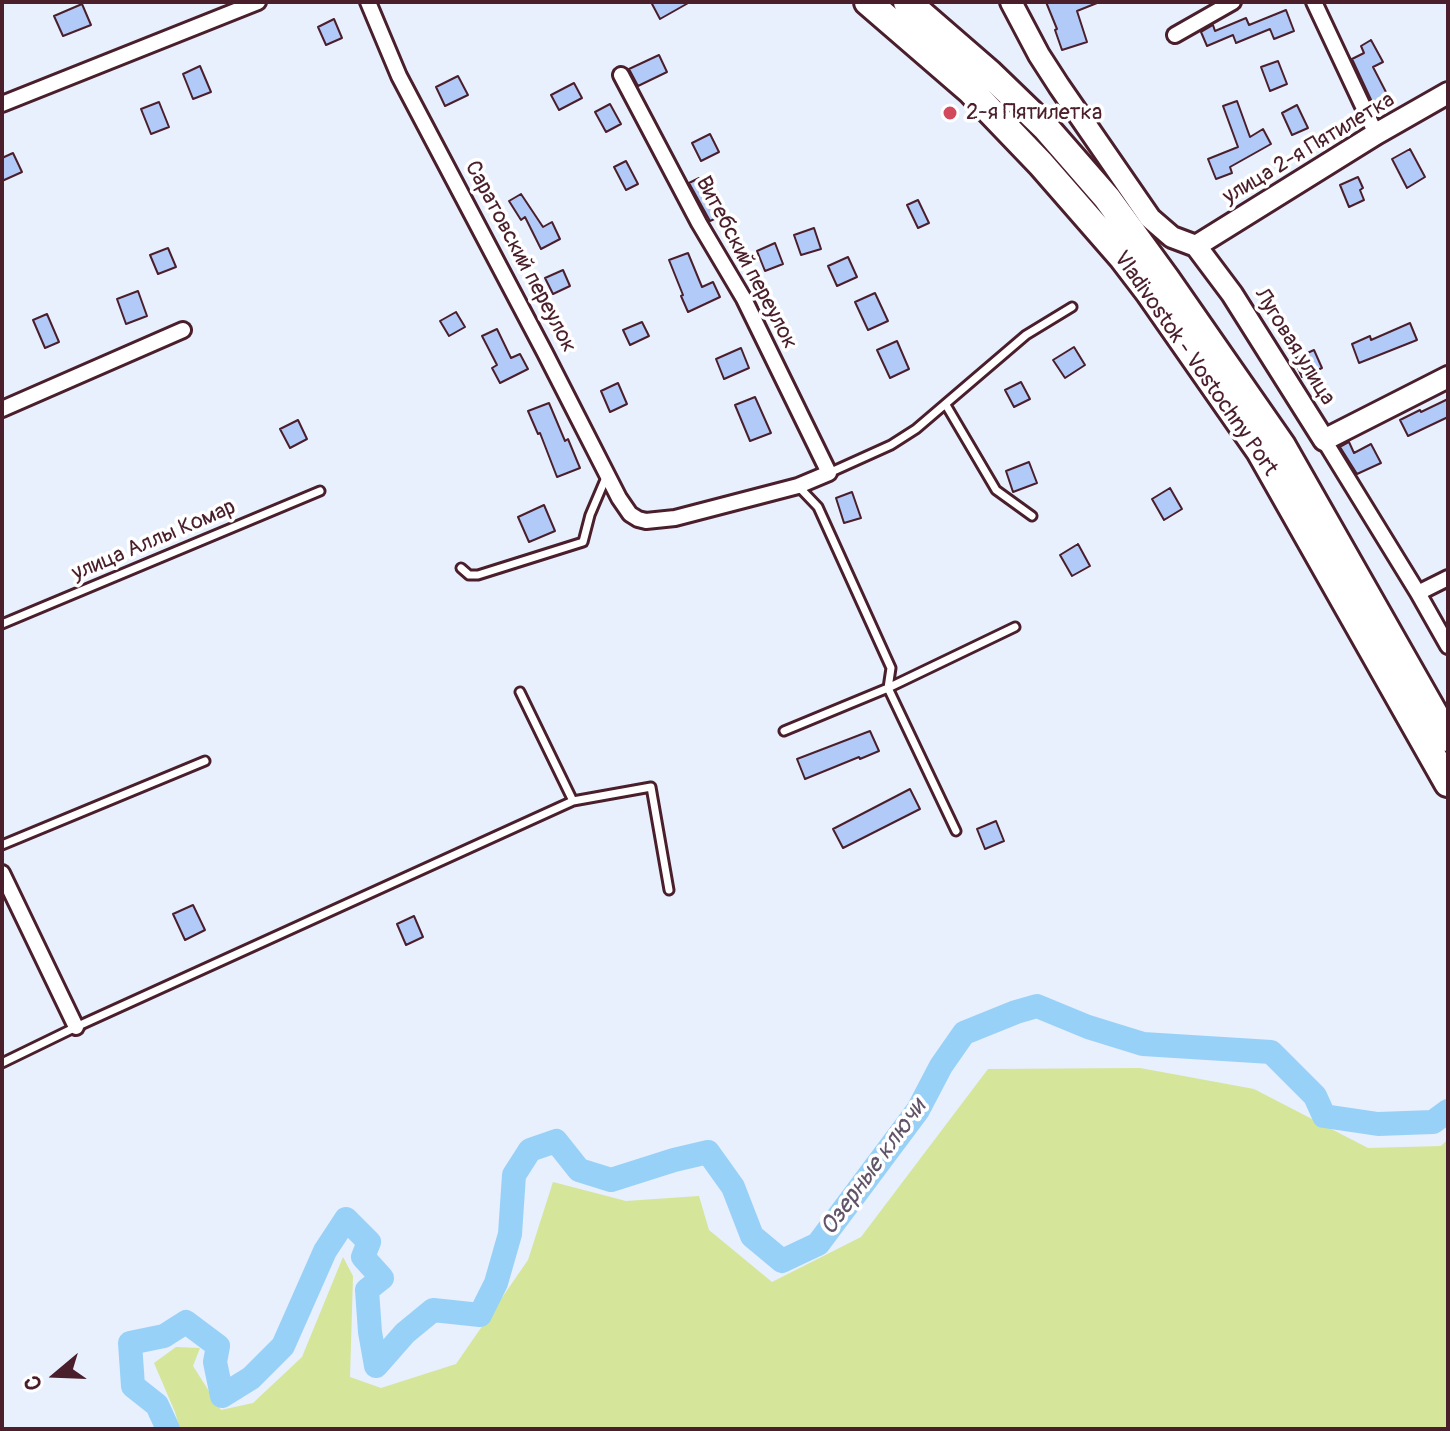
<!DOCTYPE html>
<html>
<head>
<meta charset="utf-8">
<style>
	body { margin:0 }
	#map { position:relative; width:1450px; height:1431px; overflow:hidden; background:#e8effd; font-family:Pangolin,sans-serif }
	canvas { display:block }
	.frame { position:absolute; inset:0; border:4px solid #4a1f2b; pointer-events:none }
	.north { position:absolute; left:16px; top:1335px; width:80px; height:80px; -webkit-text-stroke:6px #fff; paint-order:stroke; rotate:251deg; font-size:22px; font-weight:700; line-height:32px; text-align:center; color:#4a1f2b }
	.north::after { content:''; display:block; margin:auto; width:28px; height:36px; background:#4a1f2b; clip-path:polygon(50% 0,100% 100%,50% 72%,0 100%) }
</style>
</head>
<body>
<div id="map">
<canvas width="1450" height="1431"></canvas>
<div class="frame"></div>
<div class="north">С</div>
</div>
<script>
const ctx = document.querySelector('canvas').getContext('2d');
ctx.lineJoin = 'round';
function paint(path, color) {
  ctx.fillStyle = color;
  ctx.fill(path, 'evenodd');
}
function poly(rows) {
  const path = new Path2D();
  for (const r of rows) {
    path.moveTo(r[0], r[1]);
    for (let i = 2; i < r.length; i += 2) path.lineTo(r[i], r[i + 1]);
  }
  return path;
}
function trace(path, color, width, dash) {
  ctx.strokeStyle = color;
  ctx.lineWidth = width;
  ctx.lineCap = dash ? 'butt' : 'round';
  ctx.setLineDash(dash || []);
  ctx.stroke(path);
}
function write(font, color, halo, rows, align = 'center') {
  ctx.font = font + ' Pangolin,sans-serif';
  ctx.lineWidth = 7;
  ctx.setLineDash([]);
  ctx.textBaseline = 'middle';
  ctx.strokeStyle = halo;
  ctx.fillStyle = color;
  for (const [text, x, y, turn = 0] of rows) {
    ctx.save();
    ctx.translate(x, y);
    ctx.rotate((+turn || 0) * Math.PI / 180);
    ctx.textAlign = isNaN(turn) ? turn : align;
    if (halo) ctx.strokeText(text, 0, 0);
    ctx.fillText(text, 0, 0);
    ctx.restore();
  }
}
paint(poly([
	[1140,1068,1254,1089,1368,1148,1441,1146,1448,1139,1448,1429,180,1429,175,1412,154,1363,176,1347,200,1348,193,1366,221,1410,253,1403,302,1357,343,1257,353,1276,350,1377,381,1388,456,1364,528,1260,553,1182,626,1201,699,1196,709,1230,772,1282,861,1237,988,1069]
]), '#d5e599');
trace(poly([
	[168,1429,157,1405,133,1386,130,1343,164,1336,186,1322,218,1346,215,1362,222,1396,251,1378,283,1346,325,1251,346,1219,369,1242,363,1257,382,1278,367,1290,370,1332,376,1366,405,1333,433,1310,480,1315,496,1283,510,1234,514,1175,530,1150,556,1141,579,1170,611,1180,674,1160,708,1152,733,1187,752,1236,782,1261,818,1244,918,1110,941,1066,964,1033,1016,1012,1037,1006,1088,1027,1143,1044,1271,1052,1315,1096,1324,1116,1378,1124,1433,1122,1448,1111]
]), '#97d1f7', 24);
const building = poly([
	[651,2,690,2,660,19,651,2],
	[1046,2,1096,2,1097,3,1077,11,1087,42,1062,50,1055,30,1057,29,1046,2],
	[82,4,91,25,63,36,54,16,82,4],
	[1286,10,1294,31,1274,39,1270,29,1236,43,1233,35,1207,46,1201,32,1213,25,1215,31,1246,18,1249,25,1286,10],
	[334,19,342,38,326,45,318,27,334,19],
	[1371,40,1383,62,1373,67,1388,96,1373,104,1352,59,1364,53,1361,46,1371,40],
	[659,55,667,72,638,86,629,69,659,55],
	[1278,61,1287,84,1270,91,1261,67,1278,61],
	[200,66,211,92,193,99,183,74,200,66],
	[458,76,468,95,445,106,436,87,458,76],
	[574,83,582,98,559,110,551,95,574,83],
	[1237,101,1250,137,1263,129,1271,144,1230,167,1232,173,1216,179,1208,159,1238,147,1223,106,1237,101],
	[159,102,169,127,151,134,141,109,159,102],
	[610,104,621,124,606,132,595,112,610,104],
	[1297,105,1308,128,1292,135,1282,113,1297,105],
	[710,134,719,152,701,161,692,143,710,134],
	[1410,149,1425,177,1407,188,1392,159,1410,149],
	[13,153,22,172,2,181,2,158,13,153],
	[626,161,638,184,626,190,614,167,626,161],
	[1358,177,1363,188,1360,190,1364,200,1349,207,1340,185,1358,177],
	[699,178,719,217,710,221,689,183,699,178],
	[521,194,543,227,552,222,560,239,541,249,525,217,521,220,509,201,521,194],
	[918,200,929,223,918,228,907,205,918,200],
	[814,228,821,249,801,255,794,235,814,228],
	[775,243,783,264,765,271,757,251,775,243],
	[168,248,176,267,158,274,150,255,168,248],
	[688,253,702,287,713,282,720,297,688,312,681,296,683,295,669,260,688,253],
	[848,257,857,277,837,286,828,266,848,257],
	[563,270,570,286,553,294,545,278,563,270],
	[138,291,147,316,126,324,117,299,138,291],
	[875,293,888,321,868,330,855,302,875,293],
	[456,312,465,327,449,336,440,321,456,312],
	[47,314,59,342,45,348,33,320,47,314],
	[642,322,649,336,630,345,623,330,642,322],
	[1410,323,1417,340,1359,363,1352,344,1370,336,1371,340,1410,323],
	[497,329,511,358,520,354,528,369,500,383,492,368,497,365,482,336,497,329],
	[897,341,909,369,890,378,877,350,897,341],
	[1074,347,1085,365,1065,378,1053,360,1074,347],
	[741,348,749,368,724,379,716,359,741,348],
	[1314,350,1322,368,1302,377,1294,359,1314,350],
	[1021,382,1030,399,1014,407,1005,390,1021,382],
	[618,383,627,404,610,412,601,391,618,383],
	[755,397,771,433,750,441,735,405,755,397],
	[1448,399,1448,417,1408,436,1400,420,1420,410,1421,412,1448,399],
	[549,403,565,441,568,439,580,468,557,477,540,433,538,434,528,411,549,403],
	[298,420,307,439,290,448,280,429,298,420],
	[1349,442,1354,453,1371,444,1381,463,1357,474,1340,447,1349,442],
	[1029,462,1037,483,1013,492,1006,471,1029,462],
	[1170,488,1182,509,1164,520,1152,499,1170,488],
	[852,492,861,518,844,523,836,498,852,492],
	[544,505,555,531,529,542,518,517,544,505],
	[1078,544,1090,566,1072,576,1060,555,1078,544],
	[870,731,879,751,860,759,859,757,805,779,797,759,870,731],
	[910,789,920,809,843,848,833,829,910,789],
	[996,821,1004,841,985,849,977,829,996,821],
	[193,905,205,930,185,940,173,914,193,905],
	[414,916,423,937,406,945,397,924,414,916]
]);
paint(building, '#b2caf8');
trace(building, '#4a1f2b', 2);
const lane = poly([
	[946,405,996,490,1032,516],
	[829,473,891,445,916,429,1026,335,1072,307],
	[798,486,818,507,891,668,888,688,956,831],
	[461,568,469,575,478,575,583,542,590,515,607,475],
	[2,624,320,491],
	[520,692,573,801,651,787,669,890],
	[784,731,888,688,1015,627],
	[2,845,205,761],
	[2,1063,76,1027,573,801]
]);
const street = poly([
	[368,2,399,76,545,353,619,498,630,514,638,519,646,521,675,518,798,486,829,473,744,299,699,223,621,75],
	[1314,2,1376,134],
	[1175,35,1233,2],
	[2,104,258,2],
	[2,409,183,330],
	[1324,440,1418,593,1448,646],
	[1418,593,1448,578],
	[2,873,76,1027]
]);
const secondary = poly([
	[1011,2,1039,55,1059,86,1150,218,1172,237,1196,246],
	[1196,246,1232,294,1324,440,1448,377],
	[1196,246,1376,134,1448,93]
]);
const highway = poly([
	[868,2,971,91,1041,164,1123,258,1149,292,1260,451,1448,783],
	[907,2,989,73,1046,128,1107,198,1166,279,1282,446,1448,738]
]);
trace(lane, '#4a1f2b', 13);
trace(street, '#4a1f2b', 20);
trace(secondary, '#4a1f2b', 26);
trace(highway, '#4a1f2b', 32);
trace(lane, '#fff', 7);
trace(street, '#fff', 14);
trace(secondary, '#fff', 20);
trace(highway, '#fff', 26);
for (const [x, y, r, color] of [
	[950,113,8,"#d1495b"]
]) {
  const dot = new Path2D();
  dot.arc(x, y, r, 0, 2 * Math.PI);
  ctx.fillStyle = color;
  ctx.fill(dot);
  trace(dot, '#fff', 3);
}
write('22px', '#4a1f2b', '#fff', [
	["2-я Пятилетка",966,113]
], 'left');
write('22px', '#4a1f2b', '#fff', [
	["улица 2-я Пятилетка",1309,149,-31],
	["Саратовский переулок",520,257,62],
	["Витебский переулок",746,263,62],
	["Луговая улица",1294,347,58],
	["Vladivostok - Vostochny Port",1195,364,55],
	["улица Аллы Комар",154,541,-23]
]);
write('italic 24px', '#615468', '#fff', [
	["Озерные ключи",874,1168,-54]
]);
</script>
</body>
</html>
